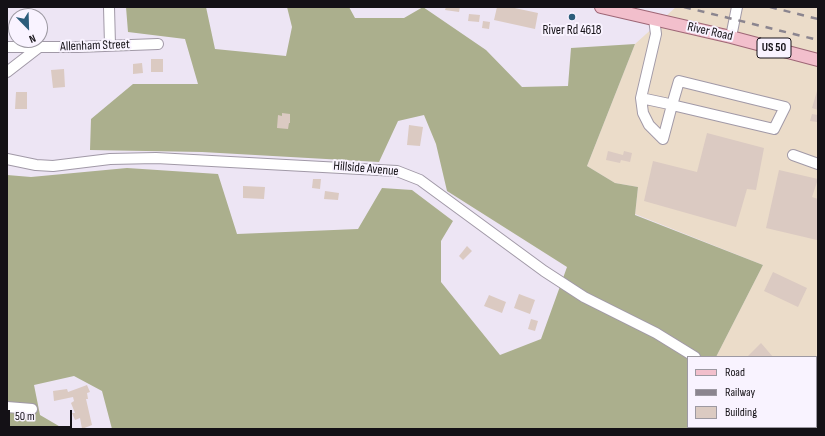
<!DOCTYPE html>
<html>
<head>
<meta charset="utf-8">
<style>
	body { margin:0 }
	#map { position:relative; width:825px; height:436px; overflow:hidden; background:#ede5f4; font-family:"Sofia Sans Condensed",sans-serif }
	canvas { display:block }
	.frame { position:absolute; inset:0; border:8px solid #141116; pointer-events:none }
	.legend { position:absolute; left:687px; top:356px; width:130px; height:72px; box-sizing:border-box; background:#f9f3ff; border:1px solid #9d99a2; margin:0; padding:5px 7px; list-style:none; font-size:12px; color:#141116 }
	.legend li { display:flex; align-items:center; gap:8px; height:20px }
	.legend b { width:20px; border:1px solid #9d99a2 }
	.north { position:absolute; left:8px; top:8px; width:40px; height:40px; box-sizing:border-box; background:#f9f3ff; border:1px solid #9d99a2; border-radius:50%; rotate:157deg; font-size:11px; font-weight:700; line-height:16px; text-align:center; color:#141116 }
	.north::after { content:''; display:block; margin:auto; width:14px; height:18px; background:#2c5d7b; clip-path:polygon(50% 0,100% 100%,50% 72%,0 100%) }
	.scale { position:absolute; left:8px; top:410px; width:64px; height:18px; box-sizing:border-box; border:2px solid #141116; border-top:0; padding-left:5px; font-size:12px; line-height:14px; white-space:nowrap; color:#141116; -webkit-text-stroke:3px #f9f3ff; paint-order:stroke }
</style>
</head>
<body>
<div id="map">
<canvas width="825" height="436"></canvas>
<div class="frame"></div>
<ul class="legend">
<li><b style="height:5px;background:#f2bfcc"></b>Road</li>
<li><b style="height:5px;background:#8b858f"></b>Railway</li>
<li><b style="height:11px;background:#dbcac2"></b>Building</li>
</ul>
<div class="north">N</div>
<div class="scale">50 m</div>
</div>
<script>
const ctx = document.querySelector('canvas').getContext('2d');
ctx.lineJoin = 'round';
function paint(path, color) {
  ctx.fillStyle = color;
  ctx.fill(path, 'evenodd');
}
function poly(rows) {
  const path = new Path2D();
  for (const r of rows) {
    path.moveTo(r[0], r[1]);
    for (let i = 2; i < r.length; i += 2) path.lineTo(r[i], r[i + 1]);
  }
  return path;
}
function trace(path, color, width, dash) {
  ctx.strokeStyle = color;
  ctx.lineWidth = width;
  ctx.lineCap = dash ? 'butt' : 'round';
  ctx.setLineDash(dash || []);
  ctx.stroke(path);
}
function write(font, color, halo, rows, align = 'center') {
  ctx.font = font + ' "Sofia Sans Condensed",sans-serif';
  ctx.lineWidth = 4;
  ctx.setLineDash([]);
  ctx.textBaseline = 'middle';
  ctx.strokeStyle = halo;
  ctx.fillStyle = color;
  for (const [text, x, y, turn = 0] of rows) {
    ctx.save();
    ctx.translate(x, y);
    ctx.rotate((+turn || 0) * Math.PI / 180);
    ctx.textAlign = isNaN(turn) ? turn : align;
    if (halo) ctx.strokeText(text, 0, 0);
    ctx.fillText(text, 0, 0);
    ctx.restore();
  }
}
paint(poly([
	[676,7,818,7,818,429,760,429,758,427,816,427,816,357,716,357,763,265,635,214,638,187,615,183,587,166,635,44]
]), '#ebdcc9');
paint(poly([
	[126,7,206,7,215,49,286,56,292,27,287,7,349,7,355,18,404,18,423,7,486,50,522,87,568,86,571,48,635,44,587,166,615,183,638,187,635,215,763,265,716,357,688,357,688,427,758,427,760,429,112,429,102,391,74,376,34,385,40,415,64,429,7,429,7,175,31,177,127,168,218,174,237,234,358,229,382,188,412,190,453,221,441,241,441,282,500,355,541,339,567,267,447,191,436,144,424,115,398,121,379,162,202,152,90,150,91,119,133,84,198,84,185,39,128,32]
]), '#abaf8d');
paint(poly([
	[446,7,460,7,459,12,445,10],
	[497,7,510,7,538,13,535,29,494,20],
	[469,14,480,15,479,22,468,21],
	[483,21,490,22,489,29,482,28],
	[151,59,163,59,163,72,151,72],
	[142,63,143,73,133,74,133,64],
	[64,69,65,87,53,88,51,70],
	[817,91,818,92,818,110,812,108],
	[16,92,27,92,27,109,15,109],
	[282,113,290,114,290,123,289,123,288,129,277,128,278,115,282,116],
	[812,114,818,115,817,122,810,121],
	[409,125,423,127,420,146,407,145],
	[707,133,764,148,756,190,747,189,736,227,644,201,653,161,697,172],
	[608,151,623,155,624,151,632,153,630,162,621,160,620,163,606,160],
	[779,170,818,179,812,197,818,199,817,240,766,228],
	[313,179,321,179,320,189,312,188],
	[243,186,265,187,264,199,243,198],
	[325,191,339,193,338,200,324,199],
	[467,246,472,251,463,260,459,256],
	[773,272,807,288,798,307,764,291],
	[519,294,535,300,530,314,514,308],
	[489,295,506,302,502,313,484,306],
	[531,319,538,321,535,331,528,329],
	[761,343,773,357,747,357],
	[87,385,90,392,87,393,88,399,86,399,92,425,82,429,80,418,75,420,72,413,75,413,71,403,74,401,73,397,54,401,53,391,67,389,68,392],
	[816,403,818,405,818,429,813,427,816,427]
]), '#dbcac2');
const minor = poly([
	[109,7,110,45],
	[731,37,737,7],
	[7,47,78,47,158,44],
	[7,72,38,48],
	[641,98,669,104,672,105,774,129,785,107,679,81,672,105,663,139,649,125,643,113,641,98,656,34,654,19],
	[793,155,818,164],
	[7,159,36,165,53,166,110,159,156,158,397,171,420,180,544,271,584,297,656,333,695,357],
	[7,407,32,409],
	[776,427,778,429]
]);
const major = poly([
	[601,7,731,37,818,60]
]);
trace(minor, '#a199a7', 12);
trace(major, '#9e6676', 14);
trace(minor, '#fff', 10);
trace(major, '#f2bfcc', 12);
trace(poly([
	[684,7,818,40],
	[770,7,818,19]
]), '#8b858f', 2.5, [7, 7]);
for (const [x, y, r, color] of [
	[572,17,4,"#2c5d7b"]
]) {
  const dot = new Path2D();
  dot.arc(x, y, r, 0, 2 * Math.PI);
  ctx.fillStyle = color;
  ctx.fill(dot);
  trace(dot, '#f9f3ff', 1.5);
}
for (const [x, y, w] of [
	[774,48,34]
]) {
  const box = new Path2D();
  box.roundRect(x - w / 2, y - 10, w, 20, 3);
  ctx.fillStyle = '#f9f3ff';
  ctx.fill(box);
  trace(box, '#141116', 1);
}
write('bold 12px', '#141116', null, [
	["US 50",774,48]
]);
write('13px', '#141116', '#f9f3ff', [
	["River Rd 4618",572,31]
]);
write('13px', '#141116', '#f9f3ff', [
	["River Road",710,32,13],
	["Allenham Street",95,46,-2],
	["Hillside Avenue",366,169,5]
]);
</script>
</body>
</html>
